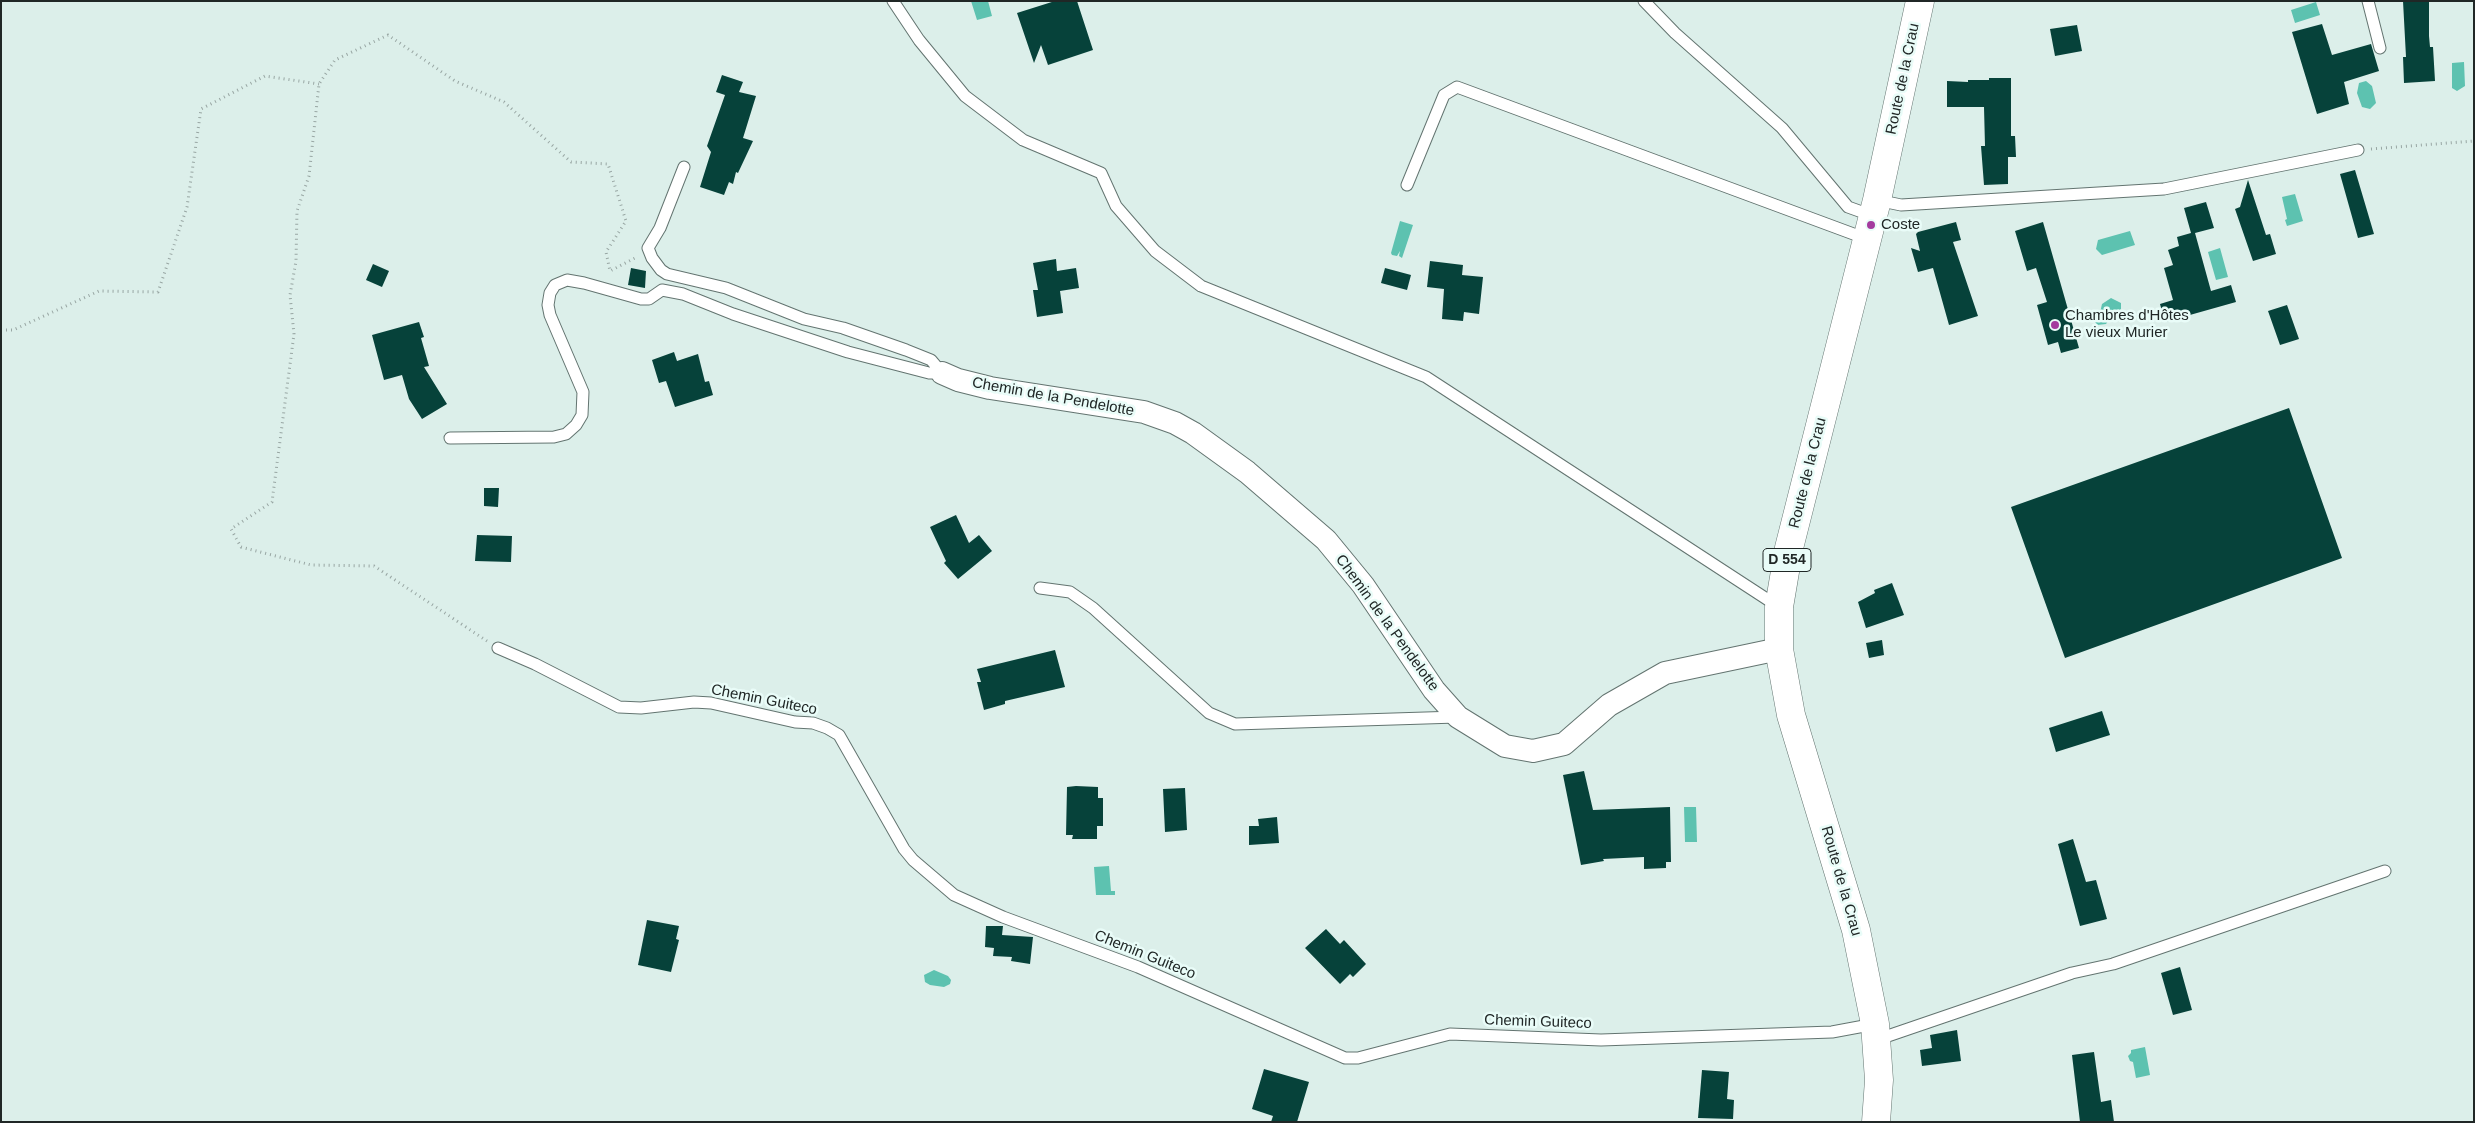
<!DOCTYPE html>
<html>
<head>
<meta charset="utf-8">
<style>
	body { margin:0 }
	#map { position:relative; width:2475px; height:1123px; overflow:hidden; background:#dcefea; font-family:Helvetica,sans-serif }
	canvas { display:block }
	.frame { position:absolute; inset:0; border:2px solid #202726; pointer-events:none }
</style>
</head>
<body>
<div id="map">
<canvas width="2475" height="1123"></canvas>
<div class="frame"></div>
</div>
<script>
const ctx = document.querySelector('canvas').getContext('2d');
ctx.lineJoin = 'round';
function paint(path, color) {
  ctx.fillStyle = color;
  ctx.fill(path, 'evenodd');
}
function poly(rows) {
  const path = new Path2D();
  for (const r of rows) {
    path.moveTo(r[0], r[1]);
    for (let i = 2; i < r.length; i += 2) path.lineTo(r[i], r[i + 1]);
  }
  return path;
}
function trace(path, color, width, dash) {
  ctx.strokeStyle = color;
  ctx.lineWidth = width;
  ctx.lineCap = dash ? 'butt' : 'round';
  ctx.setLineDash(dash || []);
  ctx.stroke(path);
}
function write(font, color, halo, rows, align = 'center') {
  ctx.font = font + ' Helvetica,sans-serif';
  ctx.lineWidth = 5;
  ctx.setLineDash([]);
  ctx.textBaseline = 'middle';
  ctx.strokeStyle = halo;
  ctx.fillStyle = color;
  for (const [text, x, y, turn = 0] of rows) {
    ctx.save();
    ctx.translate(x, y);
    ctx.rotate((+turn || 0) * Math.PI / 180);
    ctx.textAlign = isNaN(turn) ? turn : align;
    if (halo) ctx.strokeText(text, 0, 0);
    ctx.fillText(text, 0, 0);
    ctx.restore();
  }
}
paint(poly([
	[971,1,988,1,992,16,977,20],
	[2316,2,2320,15,2295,23,2291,10],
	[2464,62,2465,86,2457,91,2452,88,2452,63],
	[2366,81,2372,86,2376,103,2370,109,2362,107,2357,93,2359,83],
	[2295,194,2303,221,2287,226,2285,220,2287,219,2282,197],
	[1400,221,1413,225,1402,258,1399,256,1400,251,1397,256,1392,255,1391,253],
	[2130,231,2135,245,2102,255,2096,249,2098,240],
	[2220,248,2228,277,2216,280,2208,252],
	[2111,298,2121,303,2121,309,2114,313,2106,324,2097,325,2092,317,2100,313,2102,304],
	[1684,807,1696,807,1697,842,1685,842],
	[1109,866,1111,891,1115,891,1115,895,1096,895,1094,867],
	[934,970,948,976,951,980,950,984,944,987,930,985,925,982,924,975],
	[2145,1047,2150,1075,2136,1078,2133,1062,2130,1061,2128,1056,2131,1053,2131,1050]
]), '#5dc2b0');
paint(poly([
	[1055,1,1077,1,1093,50,1048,65,1041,45,1034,63,1017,13],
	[2403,1,2429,1,2429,36,2430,47,2433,47,2435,81,2404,83,2403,57,2406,57],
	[2322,24,2332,55,2371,44,2379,71,2344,82,2349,104,2317,114,2292,32],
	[2077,25,2082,51,2055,56,2050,29],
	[722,75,743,82,739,92,756,96,743,138,753,141,738,173,736,172,733,184,729,182,724,195,700,187,711,152,707,146,725,95,716,92],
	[1989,78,2011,78,2011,136,2015,136,2016,157,2008,157,2008,184,1984,185,1981,146,1985,146,1984,107,1947,107,1947,81,1968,82,1968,80,1989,80],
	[2355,170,2374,234,2358,238,2340,174],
	[2248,180,2266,235,2270,234,2276,254,2253,261,2235,209,2240,207],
	[2206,202,2214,228,2195,233,2211,291,2231,285,2236,302,2165,322,2160,304,2173,300,2164,268,2173,265,2168,250,2179,246,2177,237,2191,233,2184,208],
	[1956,222,1961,240,1953,242,1978,316,1949,325,1933,268,1918,272,1911,248,1920,251,1916,234,1918,232],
	[2043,222,2079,348,2061,353,2058,342,2048,345,2037,305,2047,302,2036,268,2027,271,2015,231],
	[1056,259,1057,271,1076,268,1079,288,1060,291,1063,313,1037,317,1033,290,1038,290,1033,263],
	[1430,261,1463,265,1462,275,1483,277,1479,314,1464,312,1463,321,1442,319,1444,289,1427,287],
	[373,264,389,271,382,287,366,280],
	[631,268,646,271,645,288,628,285],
	[1385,268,1411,275,1407,290,1381,283],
	[2287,305,2299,339,2280,345,2268,311],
	[419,322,424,337,421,338,429,366,424,367,447,404,422,419,409,399,402,375,384,380,372,335],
	[674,352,677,361,698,354,705,382,709,381,713,395,675,407,666,381,659,383,652,360],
	[2289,408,2342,558,2065,658,2011,507],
	[484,488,499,488,498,507,484,506],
	[956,515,969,543,979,535,992,551,958,579,944,563,946,561,930,527],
	[477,535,512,536,511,562,475,561],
	[1892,583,1904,615,1866,628,1858,602,1875,593,1874,590],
	[1882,640,1884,655,1869,658,1866,643],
	[1055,650,1065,687,1005,701,1005,704,984,710,977,682,981,682,977,669],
	[2102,711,2110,735,2056,752,2049,728],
	[1584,771,1593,810,1670,807,1671,862,1666,862,1666,868,1644,869,1644,857,1603,859,1604,861,1581,865,1563,775],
	[1076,786,1098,787,1098,798,1103,798,1103,826,1097,826,1097,839,1072,839,1073,835,1066,835,1067,787],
	[1185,788,1187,830,1165,832,1163,789],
	[1277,817,1279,843,1249,845,1249,826,1259,826,1258,819],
	[2073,839,2086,882,2096,880,2107,919,2080,926,2058,844],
	[647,920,679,926,676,939,679,940,671,972,638,965],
	[986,926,1003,926,1002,935,1033,937,1030,964,1011,961,1012,957,993,956,994,948,985,947],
	[1326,929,1340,944,1344,940,1366,964,1353,977,1350,974,1340,984,1305,948],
	[2180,967,2192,1010,2173,1015,2161,973],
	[1957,1030,1961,1061,1922,1066,1920,1050,1932,1048,1930,1035],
	[2094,1052,2101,1102,2111,1100,2114,1122,2080,1122,2072,1055],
	[1264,1069,1309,1082,1297,1122,1271,1122,1273,1116,1252,1109],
	[1702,1070,1729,1072,1727,1099,1734,1100,1733,1119,1698,1118]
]), '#06423a');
const service = poly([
	[893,1,919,40,965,96,1023,140,1101,173,1116,206,1155,251,1201,286,1426,377,1779,607],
	[1644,1,1675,33,1782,128,1848,207,1873,216],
	[2368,1,2380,48],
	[684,167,660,228,648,248,652,258,661,270,667,274,726,288,804,319,843,328,906,350,931,360,942,373],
	[1407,185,1444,95,1457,87,1867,239],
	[1877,200,1901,205,2164,189,2358,150],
	[450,438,554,437,566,434,576,425,582,415,583,392,550,315,548,305,550,293,555,285,567,280,584,283,641,299,649,299,662,290,683,294,733,314,848,352,929,373,942,373],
	[1040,588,1070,592,1093,608,1209,713,1235,724,1457,717],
	[498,648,535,664,619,707,641,708,694,702,711,703,795,722,813,723,827,728,839,735,904,849,913,860,954,895,1003,917,1138,967,1345,1058,1358,1058,1450,1034,1601,1040,1832,1032,1875,1024],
	[1876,1040,2072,973,2113,964,2385,871]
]);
const minor = poly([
	[942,373,958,380,990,388,1144,412,1175,423,1193,433,1247,472,1326,540,1363,585,1434,690,1458,717,1505,746,1533,751,1564,744,1609,705,1665,673,1779,649]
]);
const primary = poly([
	[1876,1122,1879,1080,1875,1024,1856,930,1791,715,1779,649,1779,607,1789,548,1877,200,1920,1]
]);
trace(service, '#637470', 13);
trace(minor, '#637470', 24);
trace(primary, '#637470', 29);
trace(poly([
	[2371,149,2474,141],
	[1,330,13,330,99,291,158,292,187,207,201,109,265,76,319,84],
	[487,641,374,566,311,565,241,547,231,529,272,502,294,334,290,295,296,261,297,211,309,176,319,84,335,60,388,35,455,81,504,102,571,162,608,164,626,221,606,252,610,271,635,258]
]), '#98a6a3', 3, [1, 4]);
trace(service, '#fff', 11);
trace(minor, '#fff', 22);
trace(primary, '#fff', 28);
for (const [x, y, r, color] of [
	[1871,225,5,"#a43b9e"],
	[2055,325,5,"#a43b9e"]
]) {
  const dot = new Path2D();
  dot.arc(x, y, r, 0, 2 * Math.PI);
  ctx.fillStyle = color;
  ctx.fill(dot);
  trace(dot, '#e9fcf8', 2);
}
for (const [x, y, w] of [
	[1787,560,48]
]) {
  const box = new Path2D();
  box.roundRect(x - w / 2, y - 11.5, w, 23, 4);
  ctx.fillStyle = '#e9fcf8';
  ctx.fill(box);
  trace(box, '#202726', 1);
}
write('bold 14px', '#202726', null, [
	["D 554",1787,560]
]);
write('15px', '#202726', '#e9fcf8', [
	["Route de la Crau",1903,79,-78],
	["Chemin de la Pendelotte",1053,397,10],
	["Route de la Crau",1808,473,-76],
	["Chemin de la Pendelotte",1387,623,54],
	["Chemin Guiteco",764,700,11],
	["Route de la Crau",1841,881,74],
	["Chemin Guiteco",1145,955,22],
	["Chemin Guiteco",1538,1022,2]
]);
write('15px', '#202726', '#e9fcf8', [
	["Coste",1881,225],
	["Chambres d'Hôtes",2065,316],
	["Le vieux Murier",2065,333]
], 'left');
</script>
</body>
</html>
